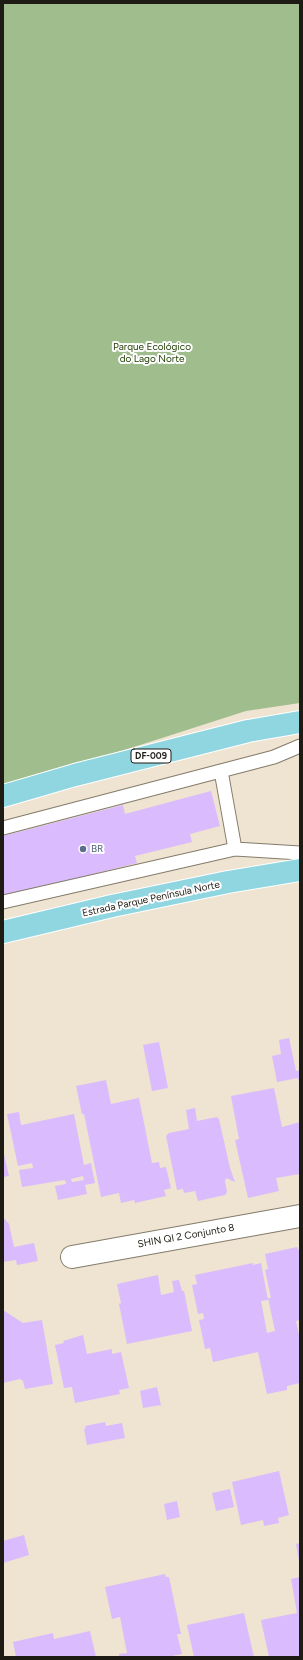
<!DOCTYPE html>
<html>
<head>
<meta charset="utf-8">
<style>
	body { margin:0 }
	#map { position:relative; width:303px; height:1660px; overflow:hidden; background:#eee4d1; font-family:Figtree,sans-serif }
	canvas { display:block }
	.frame { position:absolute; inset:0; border:4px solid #1e1b14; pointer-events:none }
</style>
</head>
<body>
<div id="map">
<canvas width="303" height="1660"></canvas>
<div class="frame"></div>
</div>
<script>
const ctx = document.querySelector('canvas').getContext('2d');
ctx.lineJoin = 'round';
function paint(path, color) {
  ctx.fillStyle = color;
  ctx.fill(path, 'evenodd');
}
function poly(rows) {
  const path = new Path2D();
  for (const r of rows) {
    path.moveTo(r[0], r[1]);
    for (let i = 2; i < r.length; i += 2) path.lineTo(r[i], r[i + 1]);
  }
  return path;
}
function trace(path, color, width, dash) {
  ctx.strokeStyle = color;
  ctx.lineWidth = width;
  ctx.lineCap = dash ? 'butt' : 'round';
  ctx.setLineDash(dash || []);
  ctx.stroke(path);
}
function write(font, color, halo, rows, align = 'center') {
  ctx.font = font + ' Figtree,sans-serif';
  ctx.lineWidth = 4;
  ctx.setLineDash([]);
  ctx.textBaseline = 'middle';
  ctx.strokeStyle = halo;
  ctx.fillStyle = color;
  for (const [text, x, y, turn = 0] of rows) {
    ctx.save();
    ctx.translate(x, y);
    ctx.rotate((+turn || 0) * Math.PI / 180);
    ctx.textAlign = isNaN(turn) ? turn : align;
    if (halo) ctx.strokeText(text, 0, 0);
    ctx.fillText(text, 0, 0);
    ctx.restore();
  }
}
paint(poly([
	[3,3,300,3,300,703,246,711,3,789]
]), '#a0be8d');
paint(poly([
	[211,791,220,826,190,834,192,842,135,856,137,863,3,897,3,836,123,805,125,814],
	[289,1038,296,1071,300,1070,300,1085,298,1078,277,1082,272,1056,281,1054,279,1040],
	[159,1042,168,1088,152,1091,143,1045],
	[106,1080,111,1104,139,1098,152,1163,159,1162,160,1168,166,1167,171,1188,164,1190,166,1196,135,1203,134,1200,121,1203,119,1193,101,1197,84,1114,82,1114,76,1086],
	[274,1088,282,1127,300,1122,300,1174,276,1178,279,1191,248,1198,235,1140,239,1139,231,1096],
	[195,1108,197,1121,217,1117,219,1119,230,1168,235,1182,226,1178,225,1181,227,1192,225,1195,198,1201,195,1191,184,1193,183,1189,177,1190,166,1136,169,1133,189,1129,186,1110],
	[19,1112,21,1125,74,1114,84,1165,91,1163,95,1183,85,1185,87,1194,58,1200,55,1186,66,1184,65,1180,22,1187,19,1170,33,1168,32,1163,18,1166,7,1114],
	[83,1176,84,1180,72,1182,71,1179],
	[3,1150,9,1176,3,1177],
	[3,1217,9,1224,14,1247,34,1243,38,1261,17,1265,16,1260,3,1262],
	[297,1247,300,1252,300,1320,296,1321,300,1339,300,1383,287,1386,287,1390,267,1394,258,1352,213,1362,210,1348,205,1349,199,1320,204,1319,203,1313,198,1314,192,1285,197,1284,195,1275,253,1263,253,1265,261,1263,268,1300,261,1301,267,1333,275,1331,268,1298,271,1298,265,1270,268,1269,265,1254],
	[158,1275,161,1295,174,1292,172,1281,179,1280,182,1291,184,1291,192,1331,127,1344,119,1304,121,1303,117,1284],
	[3,1310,23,1323,42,1320,53,1384,25,1389,23,1381,20,1379,3,1383],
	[83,1335,87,1354,112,1349,112,1354,121,1352,129,1388,119,1390,120,1394,75,1403,72,1387,64,1388,55,1345,64,1343,63,1341],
	[157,1387,161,1405,143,1408,140,1391],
	[105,1422,106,1426,122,1423,125,1438,87,1445,84,1429,86,1428,85,1426],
	[279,1471,289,1515,278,1518,279,1523,264,1526,263,1520,241,1525,232,1482],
	[230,1489,234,1507,216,1511,212,1493],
	[177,1501,180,1517,167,1520,164,1504],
	[24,1535,29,1555,3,1563,3,1541],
	[300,1543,300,1561,299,1561,296,1544],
	[165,1574,166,1577,169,1577,181,1634,177,1634,182,1654,167,1657,119,1657,119,1654,127,1653,120,1617,112,1619,105,1587],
	[300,1577,300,1657,269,1657,261,1620,297,1613,291,1579],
	[244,1613,254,1657,194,1657,187,1625],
	[90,1631,96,1657,16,1657,13,1642,53,1633,54,1639]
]), '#dabbfd');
const lane = poly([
	[221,771,235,849],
	[3,828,274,757,300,746],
	[3,902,235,849,300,853]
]);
const street = poly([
	[72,1257,300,1216]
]);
const primary = poly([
	[3,796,75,775,248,731,300,722],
	[3,932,112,906,228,882,300,870]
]);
trace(lane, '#847b6a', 15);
trace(street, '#847b6a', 24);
trace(primary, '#fff', 24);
trace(lane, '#fff', 13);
trace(street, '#fff', 22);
trace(primary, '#8fd6e0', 22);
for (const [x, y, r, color] of [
	[83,849,4,"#5c6f8a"]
]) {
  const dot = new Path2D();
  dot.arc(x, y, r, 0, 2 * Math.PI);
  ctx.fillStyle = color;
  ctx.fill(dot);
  trace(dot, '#fff', 1.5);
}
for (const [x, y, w] of [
	[151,756,40]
]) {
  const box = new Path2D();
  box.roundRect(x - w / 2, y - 7, w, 14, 3);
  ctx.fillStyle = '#fff';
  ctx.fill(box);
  trace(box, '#1e1b14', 1);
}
write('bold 9px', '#1e1b14', null, [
	["DF-009",151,756]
]);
write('10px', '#234106', '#fff', [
	["Parque Ecológico",152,347],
	["do Lago Norte",152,359]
]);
write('10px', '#4e5e75', '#fff', [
	["BR",91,849]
], 'left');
write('10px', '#1e1b14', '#fff', [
	["Estrada Parque Península Norte",151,899,-12],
	["SHIN QI 2 Conjunto 8",186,1236,-10]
]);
</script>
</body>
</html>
